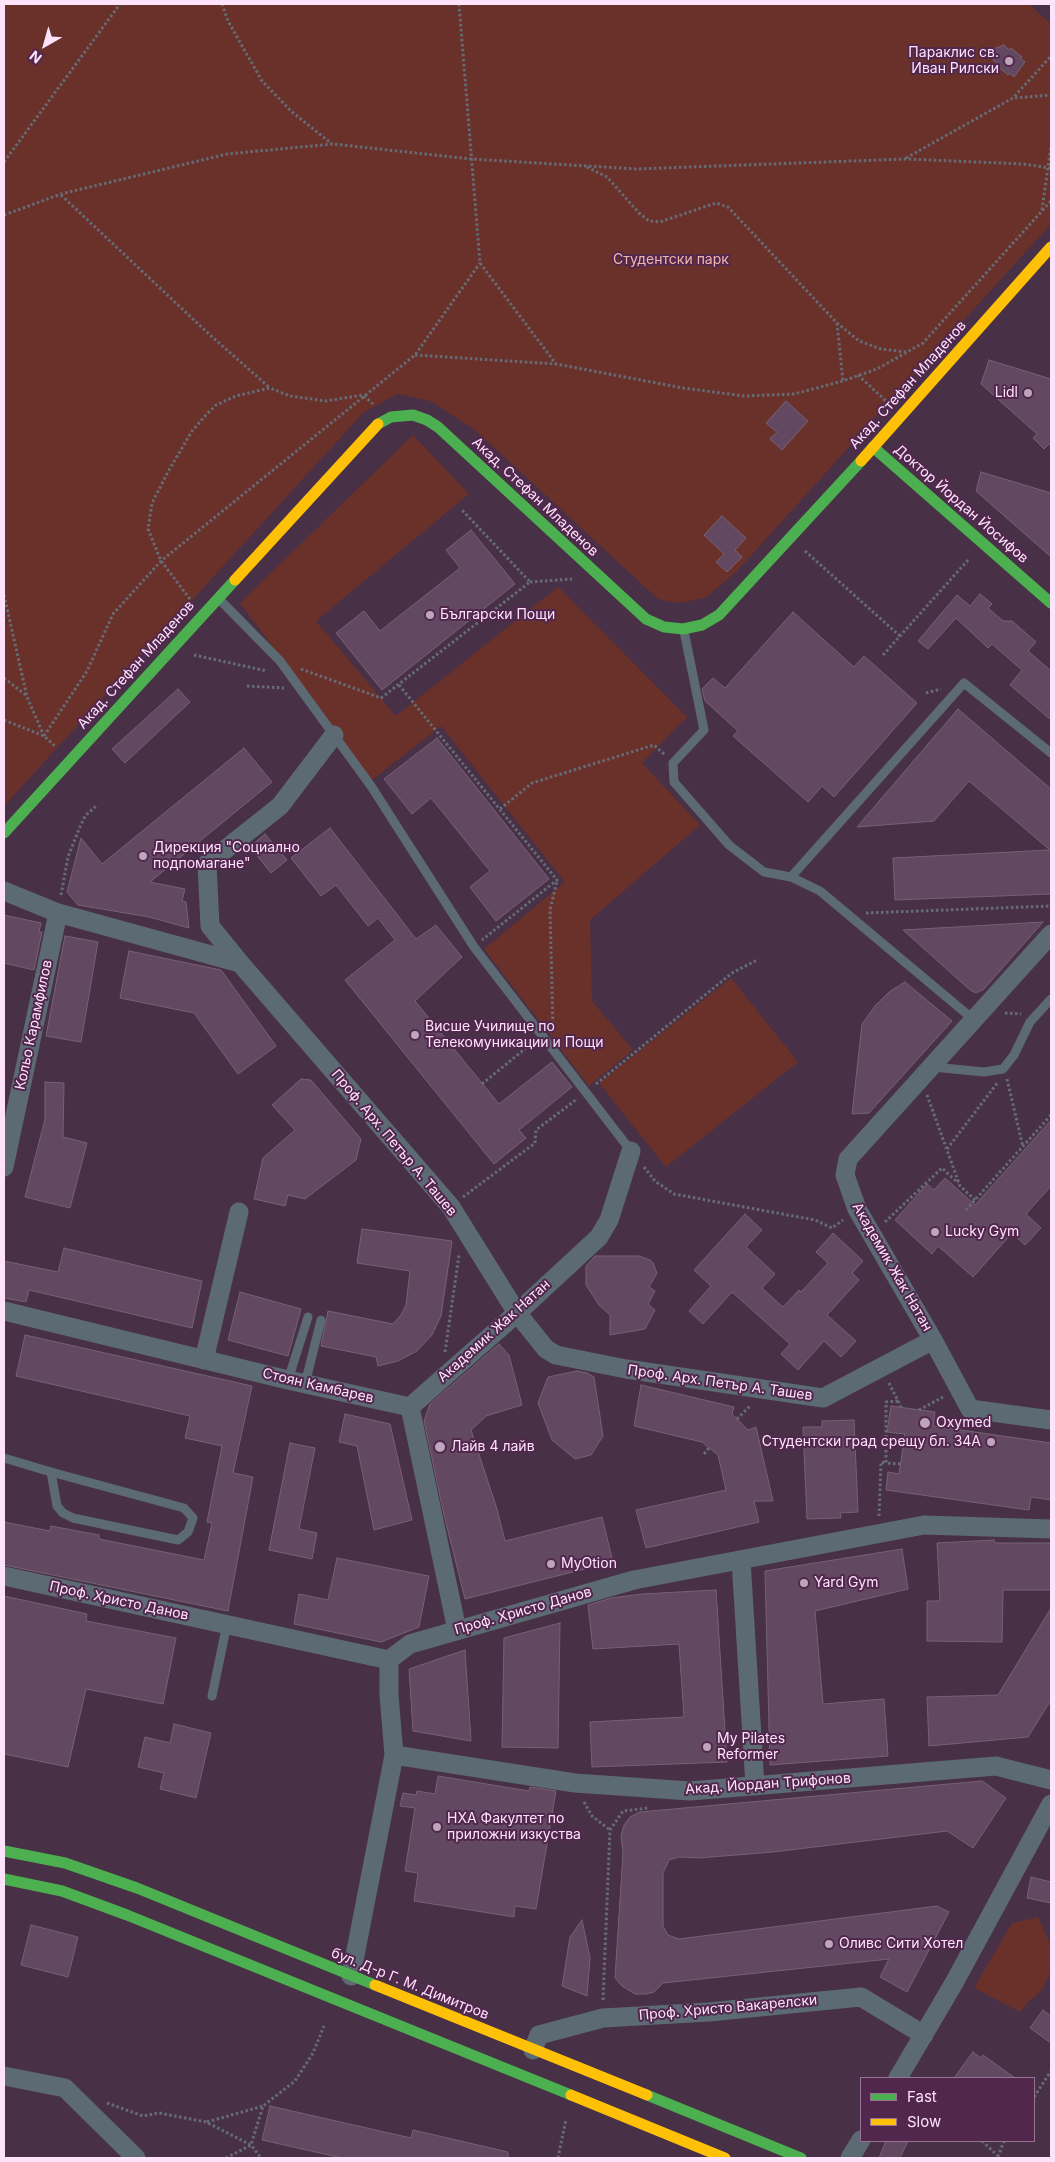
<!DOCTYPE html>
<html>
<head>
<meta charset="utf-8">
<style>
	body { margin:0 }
	#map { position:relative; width:1055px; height:2162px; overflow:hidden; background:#483146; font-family:Inter,sans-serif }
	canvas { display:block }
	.frame { position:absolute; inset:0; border:5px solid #ffe3fb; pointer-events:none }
	.legend { position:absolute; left:860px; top:2077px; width:175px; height:65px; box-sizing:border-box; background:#52274e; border:1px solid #977293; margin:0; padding:6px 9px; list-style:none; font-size:15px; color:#ffe3fb }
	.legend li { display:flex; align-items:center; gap:10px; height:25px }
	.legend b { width:25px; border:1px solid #977293 }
	.north { position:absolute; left:20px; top:20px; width:50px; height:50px; -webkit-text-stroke:4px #52274e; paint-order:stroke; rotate:218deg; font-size:14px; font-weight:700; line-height:20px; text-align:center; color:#ffe3fb }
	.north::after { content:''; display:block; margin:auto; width:18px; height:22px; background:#ffe3fb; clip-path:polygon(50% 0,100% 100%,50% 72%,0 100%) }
</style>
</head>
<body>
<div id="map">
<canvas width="1055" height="2162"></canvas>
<div class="frame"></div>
<ul class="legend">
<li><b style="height:6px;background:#4caf50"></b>Fast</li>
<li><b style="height:6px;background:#ffc107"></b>Slow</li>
</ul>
<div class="north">N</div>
</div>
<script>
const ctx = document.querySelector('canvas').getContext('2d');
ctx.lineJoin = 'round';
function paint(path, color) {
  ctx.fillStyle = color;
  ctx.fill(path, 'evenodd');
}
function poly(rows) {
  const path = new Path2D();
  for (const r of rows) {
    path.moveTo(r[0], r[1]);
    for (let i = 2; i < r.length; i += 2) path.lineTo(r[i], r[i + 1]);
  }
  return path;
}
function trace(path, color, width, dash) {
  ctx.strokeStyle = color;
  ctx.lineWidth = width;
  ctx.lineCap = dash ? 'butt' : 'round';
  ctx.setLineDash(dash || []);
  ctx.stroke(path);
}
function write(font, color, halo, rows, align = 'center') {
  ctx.font = font + ' Inter,sans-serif';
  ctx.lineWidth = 4;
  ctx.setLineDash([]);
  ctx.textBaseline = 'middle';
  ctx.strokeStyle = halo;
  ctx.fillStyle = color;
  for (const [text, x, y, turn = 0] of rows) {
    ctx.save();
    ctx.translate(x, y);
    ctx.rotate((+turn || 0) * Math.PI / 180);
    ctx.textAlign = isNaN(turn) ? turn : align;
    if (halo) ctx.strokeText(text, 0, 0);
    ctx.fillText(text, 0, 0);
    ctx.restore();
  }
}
paint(poly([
	[4,4,1029,4,1051,24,1051,224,736,572,705,598,679,603,658,599,474,429,430,401,398,394,364,412,4,806],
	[413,435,469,494,316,621,396,716,558,587,687,717,642,763,700,825,590,920,592,1001,633,1050,589,1086,484,949,565,882,441,726,372,780,240,603],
	[731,978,798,1062,666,1167,599,1083],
	[1038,1917,1051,1946,1051,1970,1043,1989,1028,2002,1020,2012,974,1988,1012,1923]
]), '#6a302a');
const building = poly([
	[1004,45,1009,50,1011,48,1022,57,1020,58,1025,62,1014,77,1009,73,1008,75,997,66,998,64,993,60,994,49,1004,45],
	[989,360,1051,379,1051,447,1049,444,1044,449,1033,438,1037,434,981,384,989,360],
	[786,401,808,421,782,450,770,439,777,432,766,423,786,401],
	[981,472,1051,493,1051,557,976,491,981,472],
	[722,516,746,538,735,550,742,557,727,572,716,562,724,554,704,535,722,516],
	[471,530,515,584,382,690,336,633,364,611,380,631,460,568,446,550,471,530],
	[980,594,992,604,988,608,1003,621,1012,621,1036,642,1028,651,1051,671,1051,720,1010,685,1022,670,992,644,988,648,956,618,928,649,918,641,957,595,970,606,980,594],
	[793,612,854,667,864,656,917,703,834,797,822,786,808,802,733,736,738,731,705,701,702,689,713,678,725,688,793,612],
	[178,689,190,702,125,763,112,749,178,689],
	[958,709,1051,789,1051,894,895,900,893,858,1050,850,969,781,934,821,857,827,958,709],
	[437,738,549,879,496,921,470,887,490,871,461,835,431,798,412,814,384,779,437,738],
	[244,748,272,782,150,882,185,889,182,901,186,902,189,928,149,917,78,905,67,892,81,838,102,864,244,748],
	[330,828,416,939,436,925,462,957,415,1001,499,1104,552,1062,572,1087,519,1130,526,1138,494,1164,345,980,395,940,378,918,368,926,336,885,321,896,291,858,330,828],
	[265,834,287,860,271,873,250,847,265,834],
	[4,915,41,923,39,932,42,932,34,970,4,963,4,915],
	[1043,922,984,989,976,993,970,990,903,930,1043,922],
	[65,936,98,942,81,1042,46,1036,65,936],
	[129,951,221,970,276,1046,238,1074,194,1013,120,998,129,951],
	[905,982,952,1021,869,1113,852,1114,862,1024,875,1006,889,992,905,982],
	[301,1079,311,1080,361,1139,356,1160,305,1199,288,1195,285,1206,254,1199,263,1158,295,1130,272,1105,301,1079],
	[45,1082,64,1083,63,1137,87,1143,70,1208,25,1197,45,1119,45,1082],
	[1051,1120,1051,1186,1026,1214,1041,1228,1025,1245,1012,1233,973,1277,938,1246,932,1254,895,1220,927,1184,934,1190,945,1178,975,1205,1051,1120],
	[745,1214,762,1230,746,1247,775,1274,762,1288,783,1307,799,1290,801,1292,828,1263,816,1252,833,1233,863,1261,852,1273,859,1280,827,1315,856,1341,841,1357,824,1341,798,1370,781,1354,790,1344,732,1292,703,1324,689,1311,711,1286,694,1270,745,1214],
	[362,1229,452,1241,441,1316,432,1335,417,1351,398,1361,378,1366,376,1357,321,1346,328,1311,393,1324,401,1315,406,1305,410,1271,357,1263,362,1229],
	[64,1248,202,1281,192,1328,29,1290,26,1302,4,1298,4,1261,58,1272,64,1248],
	[595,1256,639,1256,650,1260,653,1263,657,1273,649,1287,655,1291,648,1304,655,1310,645,1329,610,1335,610,1315,599,1305,586,1285,586,1266,595,1256],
	[240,1292,301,1309,288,1356,228,1340,240,1292],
	[25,1335,252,1386,233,1473,253,1477,228,1611,4,1565,4,1522,50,1531,51,1526,99,1535,99,1539,204,1560,212,1523,207,1522,222,1446,185,1438,190,1416,16,1376,25,1335],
	[499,1344,509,1355,522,1405,486,1416,471,1430,497,1509,505,1541,602,1517,613,1562,465,1599,444,1515,424,1421,430,1404,499,1344],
	[577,1371,587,1373,594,1377,603,1436,591,1455,575,1459,552,1440,538,1403,548,1377,577,1371],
	[641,1385,734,1407,732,1414,748,1430,756,1427,773,1501,754,1501,759,1522,646,1548,636,1510,726,1490,718,1455,702,1442,634,1426,641,1385],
	[891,1406,935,1412,933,1426,1051,1443,1051,1500,1031,1497,1029,1510,886,1490,888,1472,899,1474,905,1434,887,1432,891,1406],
	[345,1414,390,1424,412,1520,374,1530,357,1446,339,1442,345,1414],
	[854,1420,858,1512,840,1513,841,1518,807,1519,803,1427,822,1427,822,1421,854,1420],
	[290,1443,315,1448,299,1529,317,1533,312,1559,269,1550,290,1443],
	[994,1540,995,1543,1051,1543,1051,1590,1003,1590,1002,1642,927,1641,927,1601,940,1601,937,1543,994,1540],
	[902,1549,908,1589,815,1611,823,1704,884,1699,888,1756,770,1765,765,1571,902,1549],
	[337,1558,429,1576,419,1627,381,1642,294,1624,299,1594,328,1600,337,1558],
	[716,1590,727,1762,592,1767,590,1722,684,1717,679,1644,593,1649,588,1605,611,1598,642,1594,716,1590],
	[4,1596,87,1614,86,1621,176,1638,163,1704,86,1689,68,1767,4,1754,4,1596],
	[1051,1608,1051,1700,1028,1737,929,1746,927,1697,998,1695,1051,1608],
	[560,1623,558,1748,502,1747,504,1638,560,1623],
	[465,1650,471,1741,413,1731,409,1669,465,1650],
	[174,1724,211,1733,196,1798,160,1789,164,1773,138,1767,145,1737,170,1743,174,1724],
	[438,1776,529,1791,530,1787,556,1791,536,1909,515,1906,514,1917,414,1901,418,1873,405,1871,415,1808,400,1806,403,1793,416,1795,417,1791,435,1794,438,1776],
	[982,1781,1006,1798,973,1848,947,1831,773,1852,699,1858,679,1857,669,1860,663,1873,663,1926,668,1935,679,1939,937,1906,949,1912,907,1992,880,1977,889,1959,663,1983,654,1992,646,1994,635,1994,622,1986,615,1978,623,1853,621,1836,624,1825,630,1817,640,1812,982,1781],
	[1031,1877,1051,1882,1051,1903,1027,1898,1031,1877],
	[582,1920,590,1958,587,1996,562,1986,570,1937,582,1920],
	[31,1925,78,1937,68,1977,21,1965,31,1925],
	[1043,2010,1051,2016,1051,2043,1030,2028,1043,2010],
	[973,2052,981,2058,983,2055,1015,2078,954,2078,973,2052],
	[270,2106,411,2138,413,2130,508,2152,508,2158,342,2158,262,2140,270,2106],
	[886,2141,908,2141,900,2158,879,2158,886,2141]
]);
paint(building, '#634861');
trace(building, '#766274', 1);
trace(poly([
	[222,4,228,21,262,81,292,112,332,144],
	[459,4,480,263,556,364],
	[1015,98,1051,95],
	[906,158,1013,98,1051,56],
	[4,162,120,4],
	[587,167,607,177,639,213,649,221,660,222,716,203,728,207,837,323,859,341,881,349,906,352],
	[61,195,210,335,270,388],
	[1042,210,1051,146],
	[4,215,61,194,227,154,333,144,471,159,636,169,906,159,1023,164,1051,168],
	[837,323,843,381],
	[415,355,556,364,683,388,744,396,794,394,843,381,877,369,923,343,1051,201],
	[858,375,887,402],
	[805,551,900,636],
	[530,582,572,579],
	[4,595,27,697,44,736],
	[190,599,161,561,148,529,152,503,169,470,192,431,205,416,216,405,236,396,270,388,290,396,326,401,363,395,373,404],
	[194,655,267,671],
	[883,655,969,559],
	[301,669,381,698,530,582,461,509],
	[4,678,27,696],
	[399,685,557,880,482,940],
	[247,686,284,688],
	[926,693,941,689],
	[4,720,44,736,56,747],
	[44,736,87,671,113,614,161,561,415,355,480,263],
	[500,809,532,783,654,745,665,755],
	[61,895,68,857,79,829,85,816,96,806],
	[866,913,1051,906],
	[1005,1013,1021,1014],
	[553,1029,550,910,557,881],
	[1007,1079,1023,1147],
	[482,1084,532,1043],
	[596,1084,732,973,757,960],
	[927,1095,960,1186,975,1200],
	[947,1149,998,1082],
	[644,1167,655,1181,674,1194,815,1220,832,1228,843,1220],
	[463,1197,535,1143,536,1130,577,1099],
	[966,1210,1051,1115],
	[885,1222,942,1168,958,1183],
	[445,1352,459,1255],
	[889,1383,901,1407],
	[898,1401,886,1402,886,1463,900,1464],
	[919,1410,943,1397],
	[737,1419,751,1405],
	[704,1454,709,1448],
	[879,1516,881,1462,886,1463],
	[584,1802,592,1816,610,1830],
	[603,2000,610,1830,623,1811,648,1808],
	[1034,2097,1051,2071],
	[107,2103,143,2116,159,2113,206,2122,251,2145,261,2158],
	[207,2122,263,2106],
	[982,2141,998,2156],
	[998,2157,1004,2141],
	[226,2158,251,2145,263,2106,295,2081,313,2053,324,2026],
	[558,2158,566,2119]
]), '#666c75', 3, [2.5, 2.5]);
trace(poly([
	[220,600,280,661,371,786,474,947,631,1151],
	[684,631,704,730,673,763,674,782,729,845,764,872,791,877,820,891,974,1020],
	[791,877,964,683,1051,753],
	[933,1067,984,1072,1003,1069,1014,1055,1030,1022,1051,999],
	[288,1380,308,1317],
	[305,1384,321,1320],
	[4,1458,51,1472,57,1506,63,1513,73,1518,178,1540,188,1532,193,1518,184,1508,51,1472],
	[212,1696,227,1624]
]), '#5c6a74', 9);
trace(poly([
	[334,735,280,806,207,864,210,926,240,963,451,1207,517,1313,546,1349,556,1355,626,1369,823,1398,933,1340],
	[4,891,58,913,240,963],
	[1051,934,848,1159,845,1175,857,1209,933,1340,970,1409,1051,1420],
	[4,1167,58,913],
	[4,1311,288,1380,410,1407,457,1630],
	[204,1360,239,1212],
	[410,1407,517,1313,599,1237,609,1220,631,1151],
	[741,1560,755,1786],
	[4,1576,389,1660,410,1644,634,1580,924,1525,1051,1529],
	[394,1755,575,1783,690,1791,996,1766,1051,1780],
	[351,1976,394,1755,389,1695,389,1660],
	[533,2050,539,2035,603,2018,709,2012,861,1997,924,2035],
	[4,2076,65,2088,136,2158],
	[898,2078,954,1983,1051,1804],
	[850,2158,861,2140]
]), '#5c6a74', 19);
trace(poly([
	[378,424,391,417,413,415,427,420,438,427,646,619,664,627,683,629,702,625,719,615,861,461],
	[873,447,1051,603],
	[4,833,235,580],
	[4,1851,65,1863,137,1888,375,1985],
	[4,1879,62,1891,127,1915,571,2095],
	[647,2095,801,2158]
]), '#4caf50', 11);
trace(poly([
	[861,461,1051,247],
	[235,580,378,424],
	[375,1985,647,2095],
	[571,2095,725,2158]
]), '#ffc107', 11);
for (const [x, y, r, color] of [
	[1009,61,5,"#bfa5bc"],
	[1028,393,5,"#bfa5bc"],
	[430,615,5,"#bfa5bc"],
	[143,856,5,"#bfa5bc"],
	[415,1035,5,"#bfa5bc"],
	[935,1232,5,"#bfa5bc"],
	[925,1423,6,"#bfa5bc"],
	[991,1442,5,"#bfa5bc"],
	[440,1447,6,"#bfa5bc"],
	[551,1564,5,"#bfa5bc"],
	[804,1583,5,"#bfa5bc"],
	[707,1747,5,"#bfa5bc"],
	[437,1827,5,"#bfa5bc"],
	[829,1944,5,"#bfa5bc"]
]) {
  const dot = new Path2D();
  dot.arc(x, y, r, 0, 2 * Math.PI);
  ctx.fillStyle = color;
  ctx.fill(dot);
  trace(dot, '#52274e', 2);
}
write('14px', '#ffe3fb', '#52274e', [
	["Параклис св.",999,53,"right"],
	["Иван Рилски",999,69,"right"],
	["Lidl",1018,393,"right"],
	["Български Пощи",440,615],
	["Дирекция \"Социално",153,848],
	["подпомагане\"",153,864],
	["Висше Училище по",425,1027],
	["Телекомуникации и Пощи",425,1043],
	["Lucky Gym",945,1232],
	["Oxymed",936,1423],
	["Студентски град срещу бл. 34А",981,1442,"right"],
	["Лайв 4 лайв",451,1447],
	["MyOtion",561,1564],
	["Yard Gym",814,1583],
	["My Pilates",717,1739],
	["Reformer",717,1755],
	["НХА Факултет по",447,1819],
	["приложни изкуства",447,1835],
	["Оливс Сити Хотел",839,1944]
], 'left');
write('14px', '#f2b5a9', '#52274e', [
	["Студентски парк",671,260]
]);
write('14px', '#ffe3fb', '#52274e', [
	["Акад. Стефан Младенов",908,385,-48],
	["Акад. Стефан Младенов",535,497,43],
	["Доктор Йордан Йосифов",961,504,41],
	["Акад. Стефан Младенов",136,665,-48],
	["Кольо Карамфилов",34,1025,-78],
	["Проф. Арх. Петър А. Ташев",394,1143,50],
	["Академик Жак Натан",892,1267,60],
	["Академик Жак Натан",494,1331,-42],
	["Проф. Арх. Петър А. Ташев",720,1383,8],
	["Стоян Камбарев",318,1386,13],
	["Проф. Христо Данов",119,1601,12],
	["Проф. Христо Данов",523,1611,-16],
	["Акад. Йордан Трифонов",768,1784,-4],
	["бул. Д-р Г. М. Димитров",410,1984,22],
	["Проф. Христо Вакарелски",728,2008,-5]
]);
</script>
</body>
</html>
